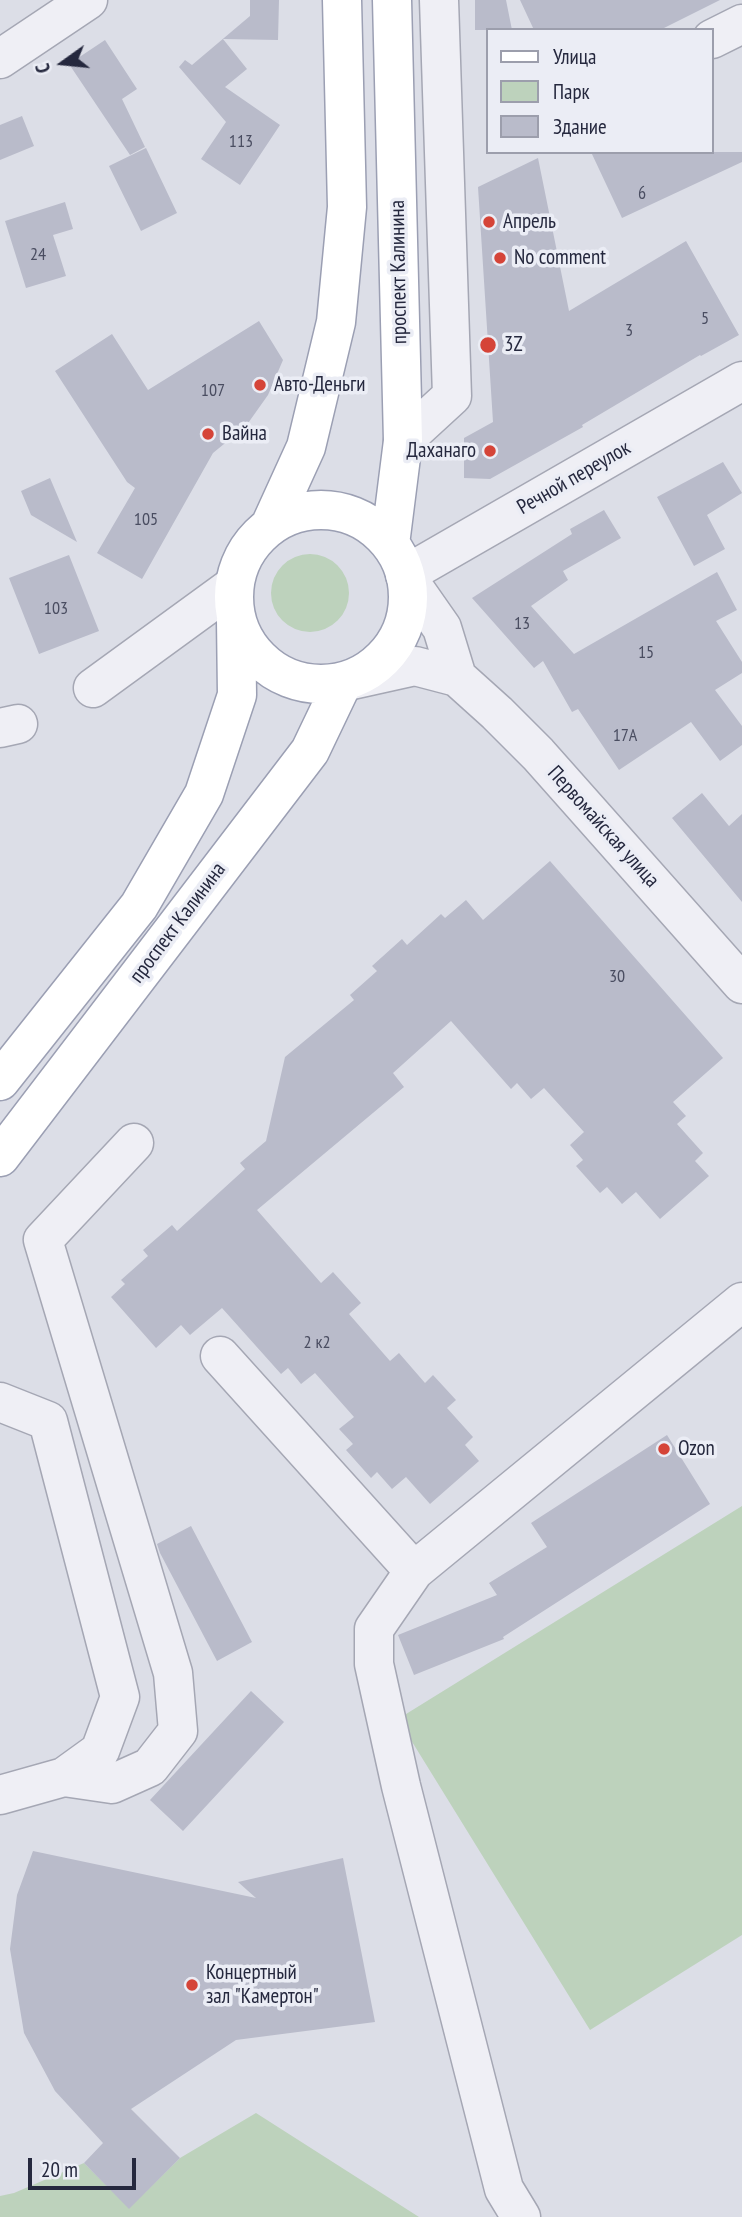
<!DOCTYPE html>
<html>
<head>
<meta charset="utf-8">
<style>
	body { margin:0 }
	#map { position:relative; width:742px; height:2217px; overflow:hidden; background:#dcdee7; font-family:"PT Sans Narrow",sans-serif }
	canvas { display:block }
	.legend { position:absolute; left:486px; top:28px; width:228px; height:126px; box-sizing:border-box; background:#ebedf5; border:2px solid #9c9eac; margin:0; padding:9px 12px; list-style:none; font-size:21px; color:#25283e }
	.legend li { display:flex; align-items:center; gap:14px; height:35px }
	.legend b { width:35px; border:2px solid #9c9eac }
	.north { position:absolute; left:28px; top:28px; width:70px; height:70px; -webkit-text-stroke:5px #ebedf5; paint-order:stroke; rotate:255deg; font-size:19px; font-weight:700; line-height:28px; text-align:center; color:#25283e }
	.north::after { content:''; display:block; margin:auto; width:24px; height:32px; background:#25283e; clip-path:polygon(50% 0,100% 100%,50% 72%,0 100%) }
	.scale { position:absolute; left:28px; top:2158px; width:108px; height:32px; box-sizing:border-box; border:4px solid #25283e; border-top:0; padding-left:9px; font-size:21px; line-height:24px; white-space:nowrap; color:#25283e; -webkit-text-stroke:5px #ebedf5; paint-order:stroke }
</style>
</head>
<body>
<div id="map">
<canvas width="742" height="2217"></canvas>
<ul class="legend">
<li><b style="height:9px;background:#fff"></b>Улица</li>
<li><b style="height:19px;background:#bdd2bc"></b>Парк</li>
<li><b style="height:19px;background:#b9bbca"></b>Здание</li>
</ul>
<div class="north">С</div>
<div class="scale">20 m</div>
</div>
<script>
const ctx = document.querySelector('canvas').getContext('2d');
ctx.lineJoin = 'round';
function paint(path, color) {
  ctx.fillStyle = color;
  ctx.fill(path, 'evenodd');
}
function poly(rows) {
  const path = new Path2D();
  for (const r of rows) {
    if (r.length === 3) {
      path.moveTo(r[0] + r[2], r[1]);
      path.arc(r[0], r[1], r[2], 0, 2 * Math.PI);
      continue;
    }
    path.moveTo(r[0], r[1]);
    for (let i = 2; i < r.length; i += 2) path.lineTo(r[i], r[i + 1]);
  }
  return path;
}
function trace(path, color, width, dash) {
  ctx.strokeStyle = color;
  ctx.lineWidth = width;
  ctx.lineCap = dash ? 'butt' : 'round';
  ctx.setLineDash(dash || []);
  ctx.stroke(path);
}
function write(font, color, halo, rows, align = 'center') {
  ctx.font = font + ' "PT Sans Narrow",sans-serif';
  ctx.lineWidth = 7;
  ctx.setLineDash([]);
  ctx.textBaseline = 'middle';
  ctx.strokeStyle = halo;
  ctx.fillStyle = color;
  for (const [text, x, y, turn = 0] of rows) {
    ctx.save();
    ctx.translate(x, y);
    ctx.rotate((+turn || 0) * Math.PI / 180);
    ctx.textAlign = isNaN(turn) ? turn : align;
    if (halo) ctx.strokeText(text, 0, 0);
    ctx.fillText(text, 0, 0);
    ctx.restore();
  }
}
paint(poly([
	[310,593,39],
	[742,1506,742,1935,590,2030,398,1719],
	[256,2113,419,2217,0,2217,0,2196,14,2193,84,2163,129,2208,180,2158]
]), '#bdd2bc');
paint(poly([
	[250,0,279,0,278,40,223,39,247,69,225,87,280,125,240,185,201,159,226,122,179,67,185,60,192,65,250,16],
	[475,0,506,0,512,30,475,30],
	[520,0,720,0,660,30,534,30],
	[105,40,137,89,122,99,145,147,130,155,69,64],
	[22,116,34,146,0,160,0,125],
	[146,148,177,213,141,231,109,166],
	[591,152,742,152,742,162,622,218],
	[538,158,569,311,686,241,739,335,701,356,700,355,582,425,583,427,490,479,464,478,464,438,493,422,478,187],
	[65,202,73,229,53,235,66,276,26,288,5,221],
	[259,321,283,360,268,395,246,426,213,453,142,579,97,553,135,488,127,482,55,371,112,334,148,390],
	[723,462,742,493,707,515,725,549,694,566,657,497],
	[50,478,77,542,31,515,21,491],
	[604,510,621,538,563,571,568,580,531,606,574,654,717,572,737,610,716,621,742,662,742,673,715,690,742,726,742,745,720,761,691,722,619,770,578,709,572,712,543,661,534,668,472,598,572,534,570,529],
	[69,555,99,631,39,654,9,578],
	[702,793,729,826,742,814,742,902,672,818],
	[550,861,723,1058,673,1102,686,1116,677,1124,703,1153,695,1161,709,1176,660,1219,636,1192,622,1204,607,1187,600,1193,576,1166,583,1160,570,1145,584,1132,544,1088,531,1099,517,1083,511,1089,451,1021,393,1073,404,1087,257,1210,321,1283,333,1272,361,1303,349,1314,390,1361,399,1353,425,1383,433,1375,456,1400,447,1408,473,1437,465,1445,479,1461,430,1504,406,1477,392,1489,377,1472,371,1478,346,1450,353,1444,339,1429,354,1417,315,1373,301,1384,288,1368,281,1374,222,1308,190,1335,181,1325,156,1348,111,1297,125,1284,121,1280,148,1256,143,1250,172,1225,177,1231,245,1169,240,1163,266,1141,285,1057,354,1000,350,995,377,971,372,966,402,939,407,945,441,914,445,918,466,900,483,920],
	[667,1435,710,1504,503,1637,504,1639,414,1675,398,1635,497,1595,489,1583,547,1547,531,1523],
	[191,1526,252,1642,217,1661,160,1553,157,1544],
	[251,1691,284,1722,183,1831,150,1800],
	[33,1851,256,1898,238,1882,343,1858,375,2022,236,2040,131,2109,180,2158,129,2209,84,2163,103,2143,55,2091,24,2033,10,1949,17,1895]
]), '#b9bbca');
const minor = poly([
	[712,39,742,24],
	[0,59,88,0],
	[403,441,452,396,439,0],
	[457,677,442,628,405,575,742,381],
	[343,682,415,666,457,677,497,713,538,754,742,984],
	[93,688,233,586],
	[0,728,18,724],
	[220,1356,414,1571],
	[0,1402,48,1421,120,1697,100,1751,64,1777,0,1795],
	[64,1777,112,1784,150,1767,178,1731,173,1673,43,1240,134,1143],
	[521,2217,504,2189,401,1786,374,1664,374,1629,414,1571,742,1302]
]);
const major = poly([
	[321,597,87],
	[270,526,306,447,336,322,347,207,342,0],
	[390,544,403,441,392,0],
	[0,1081,139,906,204,794,237,695,236,620],
	[0,1157,310,751,343,682]
]);
trace(minor, '#a5a7b4', 41);
trace(major, '#9b9fb3', 41);
trace(minor, '#efeff5', 38);
trace(major, '#fff', 38);
for (const [x, y, r, color] of [
	[489,222,7,"#d54438"],
	[500,258,7,"#d54438"],
	[488,345,9,"#d54438"],
	[260,385,7,"#d54438"],
	[208,434,7,"#d54438"],
	[490,451,7,"#d54438"],
	[664,1449,7,"#d54438"],
	[192,1985,7,"#d54438"]
]) {
  const dot = new Path2D();
  dot.arc(x, y, r, 0, 2 * Math.PI);
  ctx.fillStyle = color;
  ctx.fill(dot);
  trace(dot, '#ebedf5', 2.5);
}
write('18px', '#4a4d61', null, [
	["113",241,142],
	["6",642,194],
	["24",38,255],
	["5",705,319],
	["3",629,331],
	["107",213,391],
	["105",146,520],
	["103",56,609],
	["13",522,624],
	["15",646,653],
	["17А",625,736],
	["30",617,977],
	["2 к2",317,1343]
]);
write('21px', '#25283e', '#ebedf5', [
	["Апрель",503,222],
	["No comment",514,258],
	["3Z",504,345],
	["Авто-Деньги",274,385],
	["Вайна",222,434],
	["Даханаго",476,451,"right"],
	["Ozon",678,1449],
	["Концертный",206,1973],
	["зал \"Камертон\"",206,1997]
], 'left');
write('21px', '#25283e', '#ebedf5', [
	["проспект Калинина",399,272,-91],
	["Речной переулок",574,478,-30],
	["Первомайская улица",603,827,48],
	["проспект Калинина",178,923,-53]
]);
</script>
</body>
</html>
